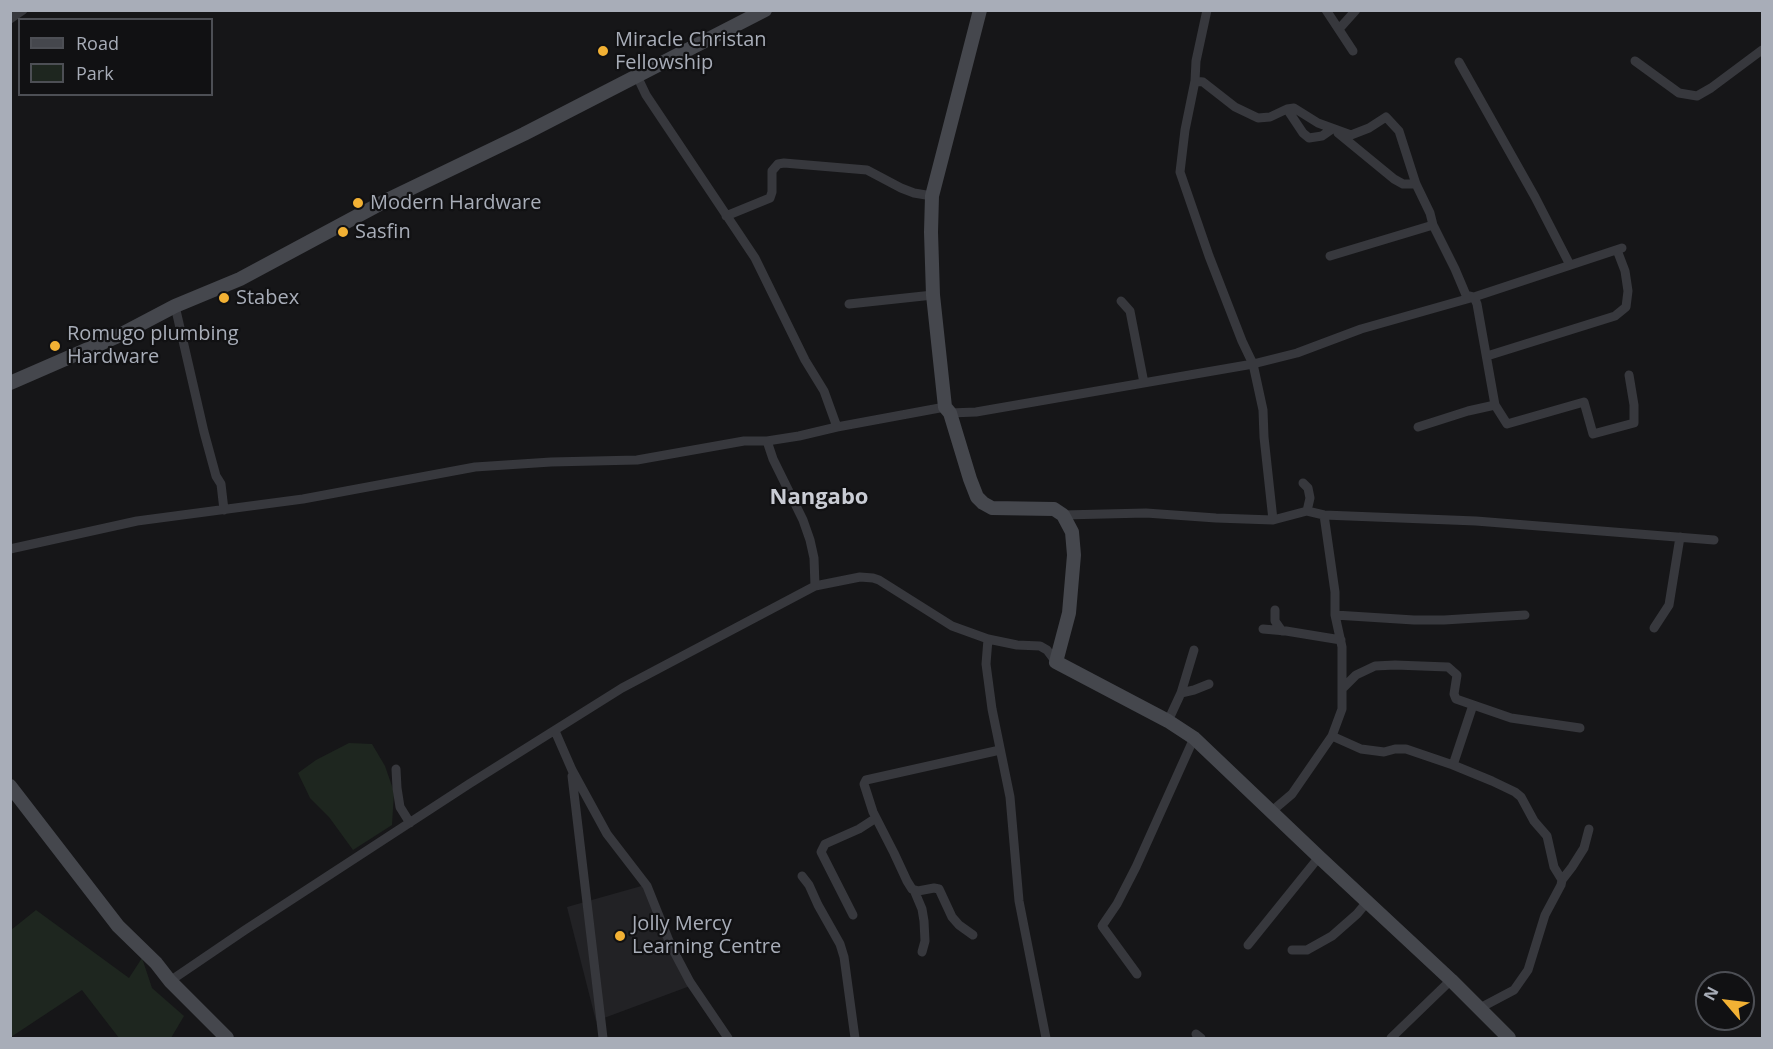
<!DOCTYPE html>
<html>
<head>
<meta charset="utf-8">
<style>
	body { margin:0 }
	#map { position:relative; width:1773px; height:1049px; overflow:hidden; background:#161618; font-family:"Open Sans",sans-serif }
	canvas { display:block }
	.frame { position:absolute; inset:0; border:12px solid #a8adb8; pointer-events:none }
	.legend { position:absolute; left:18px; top:18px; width:195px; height:78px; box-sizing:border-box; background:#111113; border:2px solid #4d4f55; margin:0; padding:8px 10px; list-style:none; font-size:18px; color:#a8adb8 }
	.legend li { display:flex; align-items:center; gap:12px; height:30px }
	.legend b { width:30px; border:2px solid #4d4f55 }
	.north { position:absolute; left:1695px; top:971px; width:60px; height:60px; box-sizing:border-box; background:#111113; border:2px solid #4d4f55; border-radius:50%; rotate:298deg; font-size:16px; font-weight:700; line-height:24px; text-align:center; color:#a8adb8 }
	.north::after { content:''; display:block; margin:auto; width:21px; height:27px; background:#f2b134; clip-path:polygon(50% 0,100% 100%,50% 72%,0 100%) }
</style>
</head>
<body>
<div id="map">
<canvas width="1773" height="1049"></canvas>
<div class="frame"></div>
<ul class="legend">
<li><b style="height:8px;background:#45474d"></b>Road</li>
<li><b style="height:16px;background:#1e261f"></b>Park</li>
</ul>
<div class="north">N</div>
</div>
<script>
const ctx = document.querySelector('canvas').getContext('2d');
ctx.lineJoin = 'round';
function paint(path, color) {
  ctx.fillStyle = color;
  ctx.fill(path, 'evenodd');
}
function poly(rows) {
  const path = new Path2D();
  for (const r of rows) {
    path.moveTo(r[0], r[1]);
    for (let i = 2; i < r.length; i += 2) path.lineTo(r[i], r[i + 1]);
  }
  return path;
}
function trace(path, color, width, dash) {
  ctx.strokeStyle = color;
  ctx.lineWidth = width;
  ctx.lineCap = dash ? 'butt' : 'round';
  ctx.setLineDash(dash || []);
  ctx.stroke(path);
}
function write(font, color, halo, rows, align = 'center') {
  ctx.font = font + ' "Open Sans",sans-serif';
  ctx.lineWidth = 4.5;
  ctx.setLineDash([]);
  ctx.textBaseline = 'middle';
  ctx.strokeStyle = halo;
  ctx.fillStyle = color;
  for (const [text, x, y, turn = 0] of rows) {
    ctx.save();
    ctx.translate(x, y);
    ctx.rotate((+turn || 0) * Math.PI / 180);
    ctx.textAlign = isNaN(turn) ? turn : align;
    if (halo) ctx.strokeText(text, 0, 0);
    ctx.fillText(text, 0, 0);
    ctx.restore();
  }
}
paint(poly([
	[645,885,690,986,596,1021,567,907]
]), '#222225');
paint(poly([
	[349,743,372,744,385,766,394,792,392,825,353,850,329,817,310,798,298,773,316,760],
	[36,910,129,978,142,958,152,988,184,1016,171,1038,119,1038,82,990,11,1037,11,930]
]), '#1e261f');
trace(poly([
	[1207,10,1196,61,1195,81,1185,130,1180,172,1209,256,1242,341,1253,364,1263,410,1264,437,1273,520],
	[1326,10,1353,51],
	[10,19,23,10],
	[1339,29,1356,10],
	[1635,61,1679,93,1697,96,1711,88,1762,50],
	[1459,62,1535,197,1570,265],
	[637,76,646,95,755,258,805,360,824,391,837,427],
	[1195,81,1203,82,1235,107,1258,118,1270,117,1287,109,1294,108,1318,123,1351,135,1369,128,1386,117,1399,131,1416,184,1430,213,1433,225],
	[1287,109,1303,133,1309,138,1322,136,1332,129],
	[1338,133,1394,179,1403,184,1416,184],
	[726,216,770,198,772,192,772,171,778,164,784,163,867,170,901,188,914,193,932,196],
	[1330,256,1433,225,1455,269,1466,295,1474,297,1477,304,1495,405,1507,424,1584,402,1593,434,1634,423,1634,405,1629,375],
	[1121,301,1130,311,1144,383],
	[849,304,933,295],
	[175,306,204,432,216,476,221,484,224,510],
	[1487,356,1615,316,1626,307,1628,291,1625,271,1617,250],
	[950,413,976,412,1253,364,1297,353,1361,329,1474,297,1622,248],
	[1418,427,1468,411,1495,405],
	[767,441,773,459,803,520,810,540,814,558,815,586],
	[1303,483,1308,488,1310,498,1307,511],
	[1063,515,1146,513,1216,518,1273,520,1307,511,1324,515,1476,521,1714,540],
	[10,549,137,521,303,499,475,467,551,462,637,460,744,441,767,441,799,436,837,427,945,407],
	[1275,610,1275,621,1282,631],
	[1335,615,1414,620,1444,620,1525,615],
	[1654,628,1669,605,1680,537],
	[1263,629,1286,631,1341,640],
	[988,639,986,664,992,709,1010,797,1019,901,1046,1038],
	[1343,688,1356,675,1375,666,1395,665,1448,667,1457,675,1454,694,1456,699,1511,718,1580,728],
	[1181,693,1194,690,1209,684],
	[1168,721,1181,693,1194,650],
	[555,731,572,770,607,834,647,886,671,946,690,982,728,1038],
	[1332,736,1361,749,1384,752,1395,749,1406,749,1453,765,1492,781,1515,792,1521,797,1534,821,1547,836,1554,867,1562,880,1561,885,1545,915,1528,970,1514,990,1480,1008],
	[1453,765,1473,705],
	[396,769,397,788,400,807,410,823],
	[572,776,603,1038],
	[1272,811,1292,794,1332,736,1342,709,1342,647,1335,615,1335,592,1324,515],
	[802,876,809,885,818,905,840,944,844,957,855,1038],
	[1562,880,1572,867,1584,848,1589,829],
	[914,890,922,909,924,921,925,941,922,952],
	[853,915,821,852,825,844,859,829,876,818],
	[973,935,959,925,952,917,939,889,934,888,918,891,912,889,907,881,894,853,873,812,864,784,866,780,1000,750],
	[1248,945,1319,857],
	[1292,950,1307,950,1332,936,1357,914,1367,902],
	[1137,974,1102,926,1117,904,1136,867,1194,738],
	[170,981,245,930,469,784,622,688,815,586,860,577,873,578,879,580,952,626,988,639,1017,645,1040,646,1047,650,1056,662],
	[1196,1034,1201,1038],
	[1391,1038,1451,980]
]), '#37383d', 9);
trace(poly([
	[980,10,932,196,931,232,933,295,945,407,950,413,970,479,977,497,983,503,992,508,1054,509,1063,515,1072,532,1074,555,1069,613,1056,662,1168,721,1194,738,1319,857,1451,980,1509,1038],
	[10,383,118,336,175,306,240,279,389,199,524,134,765,10],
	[10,786,118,926,156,963,170,981,227,1038]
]), '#45474d', 14);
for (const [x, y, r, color] of [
	[603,51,6,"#f2b134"],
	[358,203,6,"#f2b134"],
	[343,232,6,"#f2b134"],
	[224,298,6,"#f2b134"],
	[55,346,6,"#f2b134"],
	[620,936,6,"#f2b134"]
]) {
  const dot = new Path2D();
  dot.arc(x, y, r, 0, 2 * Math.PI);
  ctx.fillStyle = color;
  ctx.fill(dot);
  trace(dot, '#111113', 2);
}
write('20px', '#a8adb8', '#111113', [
	["Miracle Christan",615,40],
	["Fellowship",615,63],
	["Modern Hardware",370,203],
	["Sasfin",355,232],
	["Stabex",236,298],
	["Romugo plumbing",67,334],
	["Hardware",67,357],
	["Jolly Mercy",632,924],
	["Learning Centre",632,947]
], 'left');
write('bold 22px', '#c9ccd4', '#111113', [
	["Nangabo",819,498]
]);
</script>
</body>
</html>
